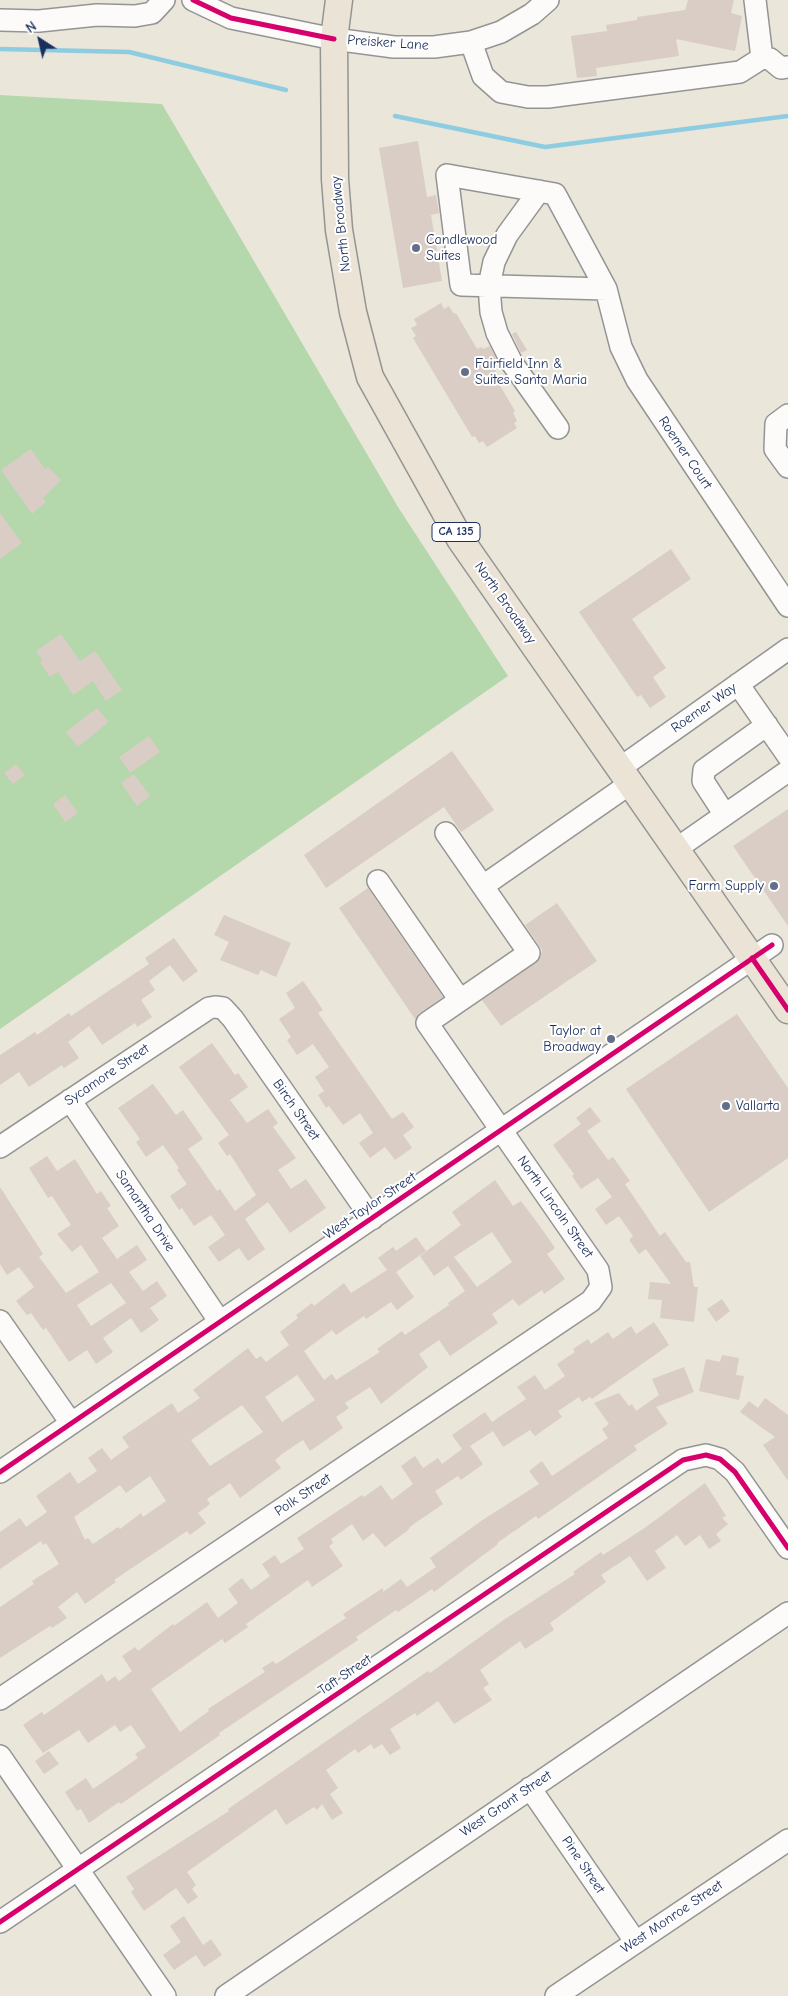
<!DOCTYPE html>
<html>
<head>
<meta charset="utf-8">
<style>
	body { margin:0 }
	#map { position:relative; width:788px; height:1996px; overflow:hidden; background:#eae6d9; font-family:"Comic Neue",sans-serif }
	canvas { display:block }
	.north { position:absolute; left:15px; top:15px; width:50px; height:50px; -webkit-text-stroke:4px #fff; paint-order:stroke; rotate:325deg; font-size:14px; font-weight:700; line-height:20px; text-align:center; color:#1b2f5e }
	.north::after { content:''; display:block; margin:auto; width:18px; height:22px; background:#1b2f5e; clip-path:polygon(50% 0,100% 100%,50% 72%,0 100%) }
</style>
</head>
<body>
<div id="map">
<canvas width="788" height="1996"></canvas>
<div class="north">N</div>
</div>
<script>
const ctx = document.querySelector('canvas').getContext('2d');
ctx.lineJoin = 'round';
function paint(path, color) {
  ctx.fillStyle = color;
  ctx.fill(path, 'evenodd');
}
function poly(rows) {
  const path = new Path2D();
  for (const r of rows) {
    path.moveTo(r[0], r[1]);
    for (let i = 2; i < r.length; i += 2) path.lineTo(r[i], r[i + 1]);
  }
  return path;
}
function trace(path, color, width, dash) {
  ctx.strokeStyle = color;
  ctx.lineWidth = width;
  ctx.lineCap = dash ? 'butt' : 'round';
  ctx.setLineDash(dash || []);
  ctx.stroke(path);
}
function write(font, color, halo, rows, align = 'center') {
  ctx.font = font + ' "Comic Neue",sans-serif';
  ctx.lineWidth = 4;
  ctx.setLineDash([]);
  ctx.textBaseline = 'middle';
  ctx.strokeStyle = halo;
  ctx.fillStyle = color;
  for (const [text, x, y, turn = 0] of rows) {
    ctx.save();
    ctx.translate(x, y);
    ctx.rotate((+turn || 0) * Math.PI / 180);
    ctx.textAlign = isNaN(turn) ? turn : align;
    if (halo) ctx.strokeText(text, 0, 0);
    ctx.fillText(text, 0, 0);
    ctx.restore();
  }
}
paint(poly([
	[0,95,162,104,398,507,508,676,0,1029]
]), '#b4d8ac');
trace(poly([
	[0,49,129,52,286,90],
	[395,116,545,147,788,116]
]), '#8ecce1', 4.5);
paint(poly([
	[688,0,734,0,731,13,742,16,735,51,676,39,679,56,596,68,597,76,577,78,571,36,607,31,606,25,637,20,637,17,685,10],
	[418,141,427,197,436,195,439,213,431,215,442,281,403,288,379,148],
	[441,303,444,309,449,306,454,314,456,313,477,349,481,347,483,349,490,346,499,365,494,368,499,377,496,379,515,411,513,413,517,421,514,423,517,428,487,447,483,441,479,443,475,436,472,437,413,338,416,336,411,328,417,325,414,319],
	[516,332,527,350,521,353,512,334],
	[31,449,45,469,48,467,61,480,43,498,46,502,32,514,1,470],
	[0,513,22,543,0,559],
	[671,549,691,579,632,619,666,668,653,677,666,697,650,708,641,695,637,697,579,612],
	[61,634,80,661,95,651,122,690,106,701,93,681,73,695,58,672,50,677,40,662,42,660,36,651],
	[97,708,109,722,78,747,66,732],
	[149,736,160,752,130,773,119,757],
	[452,751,494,810,461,832,444,807,326,888,304,855],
	[16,764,25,775,13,784,4,773],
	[134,774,150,796,137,806,121,783],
	[65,795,78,813,65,822,53,804],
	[788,809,788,926,733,846],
	[368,888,443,997,420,1013,415,1019,339,908],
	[557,903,597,961,501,1026,482,1000,540,959,542,950,525,925],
	[224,915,291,943,276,977,261,970,258,975,220,960,229,942,214,935],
	[174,938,198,971,183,982,170,965,149,981,155,990,141,1000,152,1017,137,1027,135,1023,102,1045,89,1026,68,1042,79,1058,64,1068,62,1065,29,1087,19,1072,0,1085,0,1055,35,1032,37,1035,69,1013,71,1016,149,964,145,958],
	[303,981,323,1010,318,1013,392,1119,403,1112,414,1127,403,1135,412,1148,395,1160,385,1147,370,1158,359,1143,373,1133,360,1113,343,1125,329,1106,326,1108,318,1095,324,1091,315,1077,329,1067,313,1044,297,1055,287,1040,291,1037,279,1019,295,1008,286,993],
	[737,1014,788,1088,788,1158,709,1212,626,1089],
	[212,1043,235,1075,238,1073,248,1087,230,1100,247,1123,268,1109,278,1123,273,1127,296,1158,278,1170,291,1189,306,1179,326,1208,290,1233,268,1202,245,1219,265,1249,248,1261,239,1248,219,1262,208,1247,225,1235,211,1215,194,1226,182,1208,179,1210,170,1196,187,1184,177,1170,179,1168,163,1145,146,1157,136,1142,140,1139,118,1108,153,1084,176,1115,183,1110,203,1139,188,1149,217,1191,220,1189,235,1211,256,1195,230,1154,227,1156,218,1143,229,1135,179,1067],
	[590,1107,601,1121,587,1131,608,1160,613,1157,630,1181,625,1184,660,1236,665,1232,686,1262,690,1262,694,1287,698,1287,694,1322,660,1318,662,1300,648,1299,650,1282,671,1284,646,1249,639,1254,629,1240,633,1236,619,1216,606,1225,595,1209,612,1197,598,1178,581,1189,572,1176,574,1174,553,1145,581,1124,576,1118],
	[47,1156,57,1171,75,1159,97,1194,101,1191,111,1206,107,1208,119,1226,102,1238,117,1259,137,1245,147,1260,129,1272,143,1291,157,1281,167,1296,150,1308,159,1320,141,1333,131,1318,103,1338,113,1352,96,1364,87,1350,69,1362,46,1328,43,1330,31,1313,27,1315,16,1301,34,1287,19,1267,7,1275,0,1264,0,1187,43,1254,39,1257,66,1293,99,1272,81,1245,72,1252,57,1234,71,1225,52,1196,48,1198,29,1168],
	[111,1283,126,1303,91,1326,77,1305],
	[495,1180,513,1206,521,1201,544,1232,555,1248,547,1254,565,1279,544,1294,542,1290,519,1306,513,1299,492,1314,498,1323,450,1356,439,1340,419,1354,428,1367,381,1404,370,1387,345,1403,349,1408,336,1417,343,1428,310,1451,303,1440,282,1454,275,1460,281,1468,240,1498,230,1483,207,1499,210,1504,198,1513,206,1523,190,1535,187,1531,114,1580,116,1582,85,1604,77,1592,58,1607,67,1618,52,1628,50,1626,0,1658,0,1607,34,1584,32,1581,59,1564,46,1543,43,1545,41,1541,0,1569,0,1532,20,1518,26,1527,47,1512,36,1496,70,1472,78,1484,97,1471,88,1458,102,1448,111,1460,129,1447,122,1437,172,1403,178,1413,200,1398,193,1390,248,1348,256,1359,261,1356,266,1362,289,1345,280,1332,298,1318,296,1315,312,1303,314,1306,344,1283,351,1293,387,1270,378,1258,393,1247,396,1251,416,1237,426,1251,396,1272,414,1297,397,1310,391,1302,366,1319,364,1316,336,1335,332,1330,304,1351,324,1380,332,1374,336,1380,380,1352,377,1349,402,1331,405,1335,449,1305,448,1303,465,1291,448,1266,434,1276,420,1256,461,1225,452,1212],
	[492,1232,512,1262,477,1287,454,1257],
	[297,1375,315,1400,282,1422,265,1397],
	[242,1405,263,1432,210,1466,191,1440],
	[150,1476,166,1501,143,1517,141,1513,120,1529,118,1527,93,1544,88,1538,85,1540,74,1517,120,1485,126,1493],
	[722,1299,730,1311,716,1322,707,1309],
	[654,1322,669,1345,592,1399,590,1397,582,1402,579,1397,558,1411,562,1417,535,1436,530,1430,503,1447,493,1431,470,1446,483,1464,461,1480,458,1476,435,1491,443,1504,411,1526,407,1531,385,1547,373,1533,363,1541,352,1524,331,1539,333,1543,329,1546,343,1566,312,1587,308,1580,246,1624,248,1627,225,1643,222,1639,151,1689,180,1732,209,1711,208,1709,265,1672,262,1668,273,1661,276,1664,346,1618,343,1614,383,1588,383,1592,401,1579,407,1587,436,1567,430,1558,481,1521,539,1484,529,1471,542,1461,552,1476,608,1438,602,1429,609,1424,594,1403,619,1393,629,1406,632,1404,636,1411,659,1395,652,1379,684,1367,694,1392,656,1407,668,1424,634,1446,637,1450,538,1519,536,1516,497,1543,498,1544,434,1592,432,1589,398,1612,396,1610,356,1637,358,1640,219,1733,220,1735,121,1804,119,1802,89,1823,81,1809,77,1811,65,1792,86,1778,93,1789,138,1758,135,1754,146,1747,131,1725,120,1732,115,1725,88,1743,79,1730,43,1753,23,1725,42,1712,44,1715,102,1674,107,1682,115,1676,119,1681,132,1671,122,1656,135,1647,138,1651,173,1624,174,1626,207,1602,218,1618,238,1603,228,1589,242,1578,251,1590,270,1576,262,1564,275,1555,281,1564,304,1549,297,1538,362,1495,364,1497,381,1485,392,1500,413,1484,401,1466,415,1456,423,1468,438,1458,442,1464,462,1449,452,1435,485,1412,492,1422,526,1399,517,1387,535,1375,545,1390,565,1376,557,1364,575,1352,573,1349,588,1339,591,1344,608,1332,613,1339,631,1326,636,1334],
	[722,1355,739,1358,736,1375,744,1376,739,1400,699,1391,706,1359,720,1362],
	[765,1398,788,1415,788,1481,763,1445,775,1437,740,1412,749,1401,758,1408],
	[705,1483,726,1516,722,1518,728,1524,716,1534,721,1541,709,1549,700,1535,685,1546,677,1535,655,1551,666,1568,647,1581,630,1556,601,1575,606,1582,550,1623,554,1630,525,1649,520,1641,480,1670,489,1684,483,1688,492,1700,454,1724,438,1701,417,1716,415,1713,390,1729,401,1748,390,1755,382,1744,374,1749,371,1744,358,1753,355,1749,326,1770,338,1788,330,1794,343,1813,332,1820,322,1804,317,1810,314,1807,286,1825,276,1809,187,1872,196,1885,192,1889,198,1897,188,1904,176,1888,144,1911,131,1892,134,1889,126,1877,229,1811,228,1809,428,1671,430,1673,505,1619,575,1574,573,1572,601,1552,603,1555,646,1527],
	[49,1751,59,1764,44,1774,35,1761],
	[184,1916,203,1945,211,1939,222,1955,204,1967,196,1955,174,1970,163,1955,181,1942,170,1926]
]), '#d9cdc5');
const minor = poly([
	[193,0,231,18,334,39,394,47,434,47,471,42,501,32,532,14,548,0],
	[755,0,762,58],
	[0,20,39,21,97,15,135,16,152,13,164,0],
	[471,42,483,76,501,92,528,97,548,97,740,72,762,58,770,59,781,68,788,67],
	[539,191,507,235,494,262,489,286,491,312,497,333,512,363,558,428],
	[606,289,461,285,447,175,555,194,606,289,621,347,637,380,788,606],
	[788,415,776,424,775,449,788,467],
	[738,684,788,756],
	[620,768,788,649],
	[725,815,703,781,704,770,767,725],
	[676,849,788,771],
	[378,881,460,1000],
	[483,886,631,783],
	[70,1100,220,1322],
	[0,1147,209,1008,215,1007,223,1008,233,1019,372,1219],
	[0,1321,71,1423],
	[0,1472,772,945],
	[0,1699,591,1301,601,1287,598,1270,427,1023,529,953,446,833],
	[0,1756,165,1996],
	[530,1788,635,1941],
	[0,1922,683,1460,706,1455,720,1459,735,1472,788,1548],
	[226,1996,788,1613],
	[556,1996,788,1840]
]);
const major = poly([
	[339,0,334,39,335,179,339,230,353,312,370,377,460,539,788,1010]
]);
trace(minor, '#939595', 24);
trace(major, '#939595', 29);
trace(minor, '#fcfbf9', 21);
trace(major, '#eae3d6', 26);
trace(poly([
	[193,0,231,18,334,39],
	[752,958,788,1010],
	[0,1472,772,945],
	[0,1922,683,1460,706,1455,720,1459,735,1472,788,1548]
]), '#d6006c', 5);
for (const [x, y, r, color] of [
	[416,248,5,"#636f89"],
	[465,372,5,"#636f89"],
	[774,886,5,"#636f89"],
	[611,1039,5,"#636f89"],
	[726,1106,5,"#636f89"]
]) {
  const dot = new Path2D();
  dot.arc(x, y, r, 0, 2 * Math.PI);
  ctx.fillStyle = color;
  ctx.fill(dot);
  trace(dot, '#fff', 2);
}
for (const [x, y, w] of [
	[456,532,48]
]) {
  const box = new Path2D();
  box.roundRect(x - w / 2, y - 9.5, w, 19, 4);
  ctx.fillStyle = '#fff';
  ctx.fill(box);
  trace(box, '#1b2f5e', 1);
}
write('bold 12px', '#1b2f5e', null, [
	["CA 135",456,532]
]);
write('14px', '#1b2f5e', '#fff', [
	["Preisker Lane",388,43,4],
	["North Broadway",341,224,-96],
	["Roemer Court",685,453,56],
	["North Broadway",505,603,55],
	["Roemer Way",704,708,-35],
	["Sycamore Street",107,1075,-34],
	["Birch Street",296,1110,55],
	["West Taylor Street",370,1206,-34],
	["North Lincoln Street",555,1207,55],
	["Samantha Drive",145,1211,56],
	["Polk Street",303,1495,-34],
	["Taft Street",345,1675,-34],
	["West Grant Street",506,1804,-34],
	["Pine Street",583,1865,56],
	["West Monroe Street",672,1917,-34]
]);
write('14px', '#1b2f5e', '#fff', [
	["Candlewood",426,240],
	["Suites",426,256],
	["Fairfield Inn &",475,364],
	["Suites Santa Maria",475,380],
	["Farm Supply",764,886,"right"],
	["Taylor at",601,1031,"right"],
	["Broadway",601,1047,"right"],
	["Vallarta",736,1106]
], 'left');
</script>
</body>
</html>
